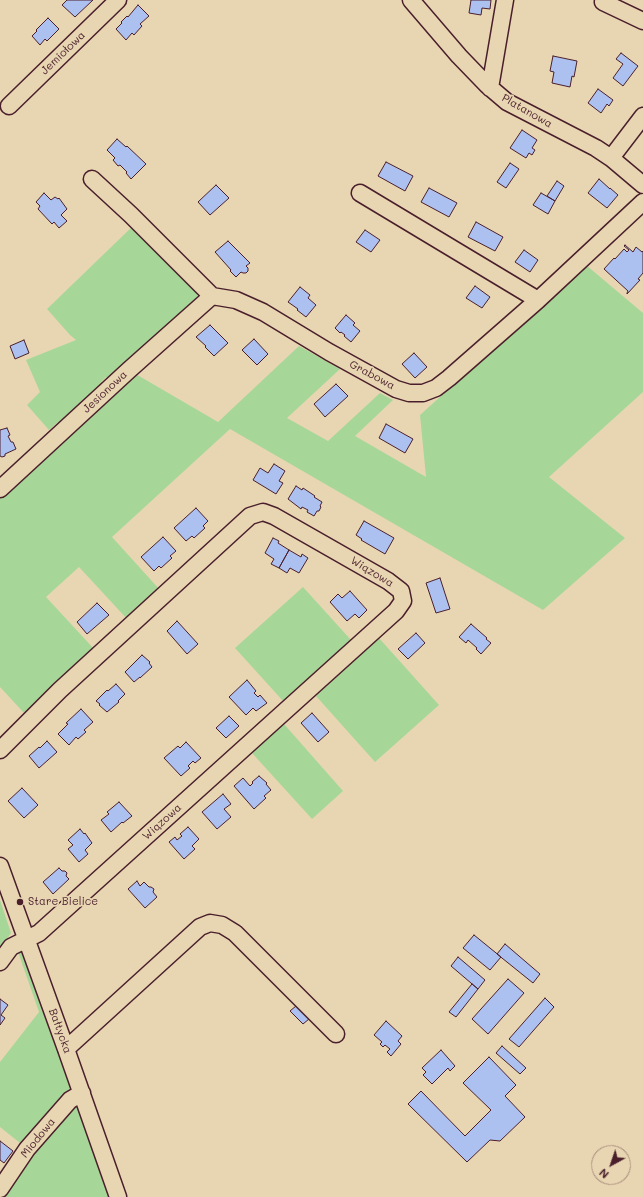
<!DOCTYPE html>
<html>
<head>
<meta charset="utf-8">
<style>
	body { margin:0 }
	#map { position:relative; width:643px; height:1197px; overflow:hidden; background:#e8d6b3; font-family:Mali,sans-serif }
	canvas { display:block }
	.north { position:absolute; left:591px; top:1145px; width:40px; height:40px; box-sizing:border-box; background:#e8d6b3; border:1px solid #a98d7d; border-radius:50%; rotate:220deg; font-size:11px; font-weight:700; line-height:16px; text-align:center; color:#4a1f2b }
	.north::after { content:''; display:block; margin:auto; width:14px; height:18px; background:#4a1f2b; clip-path:polygon(50% 0,100% 100%,50% 72%,0 100%) }
</style>
</head>
<body>
<div id="map">
<canvas width="643" height="1197"></canvas>
<div class="north">N</div>
</div>
<script>
const ctx = document.querySelector('canvas').getContext('2d');
ctx.lineJoin = 'round';
function paint(path, color) {
  ctx.fillStyle = color;
  ctx.fill(path, 'evenodd');
}
function poly(rows) {
  const path = new Path2D();
  for (const r of rows) {
    path.moveTo(r[0], r[1]);
    for (let i = 2; i < r.length; i += 2) path.lineTo(r[i], r[i + 1]);
  }
  return path;
}
function trace(path, color, width, dash) {
  ctx.strokeStyle = color;
  ctx.lineWidth = width;
  ctx.lineCap = dash ? 'butt' : 'round';
  ctx.setLineDash(dash || []);
  ctx.stroke(path);
}
function write(font, color, halo, rows, align = 'center') {
  ctx.font = font + ' Mali,sans-serif';
  ctx.lineWidth = 3.5;
  ctx.setLineDash([]);
  ctx.textBaseline = 'middle';
  ctx.strokeStyle = halo;
  ctx.fillStyle = color;
  for (const [text, x, y, turn = 0] of rows) {
    ctx.save();
    ctx.translate(x, y);
    ctx.rotate((+turn || 0) * Math.PI / 180);
    ctx.textAlign = isNaN(turn) ? turn : align;
    if (halo) ctx.strokeText(text, 0, 0);
    ctx.fillText(text, 0, 0);
    ctx.restore();
  }
}
paint(poly([
	[135,224,198,288,198,295,191,306,108,379,106,377,101,382,103,384,60,424,58,422,49,430,27,405,40,392,26,360,76,340,70,335,47,309],
	[586,265,643,313,643,392,549,477,625,538,543,610,230,429,112,537,160,590,128,620,79,567,46,597,95,650,24,713,0,687,0,495,98,406,102,406,109,400,109,396,134,373,218,422,299,346,340,369,287,418,328,441,380,393,393,400,355,436,426,477,420,415],
	[303,587,351,640,283,701,235,648],
	[379,638,439,705,375,762,316,696],
	[284,724,343,791,312,819,252,753],
	[0,900,11,933,0,949],
	[17,949,23,949,74,1088,25,1147,0,1127,0,1062,39,1012],
	[77,1103,112,1197,0,1197,31,1153]
]), '#a7d798');
const building = poly([
	[67,0,93,0,75,17,62,5,67,0],
	[471,0,491,0,490,9,482,8,481,15,469,13,471,0],
	[138,5,149,16,140,24,142,26,134,35,132,33,126,40,116,29,122,23,121,22,127,16,128,17,138,5],
	[48,18,59,29,47,41,45,39,40,45,32,36,37,31,36,30,48,18],
	[621,53,638,66,623,86,613,78,623,64,616,59,621,53],
	[553,56,577,61,574,77,572,76,570,87,552,83,554,72,550,71,553,56],
	[598,89,613,100,609,106,607,104,601,113,588,103,598,89],
	[522,130,537,140,532,148,535,150,532,155,529,153,526,158,510,148,522,130],
	[117,139,126,147,127,146,146,164,131,179,126,173,127,172,120,165,118,166,113,160,115,158,107,150,117,139],
	[386,162,413,176,405,191,378,176,386,162],
	[510,163,519,169,506,188,497,182,510,163],
	[599,179,610,189,610,188,618,195,607,208,588,193,599,179],
	[557,181,564,186,555,201,547,196,557,181],
	[216,185,229,198,210,215,198,202,216,185],
	[429,188,457,203,449,217,421,202,429,188],
	[44,193,51,200,55,197,58,199,59,198,67,209,61,215,67,221,59,228,54,222,52,224,38,209,40,206,36,202,44,193],
	[541,193,555,201,548,214,533,205,541,193],
	[476,222,503,237,495,251,468,237,476,222],
	[365,230,380,240,371,252,356,242,365,230],
	[228,241,250,263,246,266,248,268,248,271,246,273,243,273,241,272,236,277,230,271,231,270,215,252,228,241],
	[625,245,633,252,636,247,642,252,643,251,643,273,638,279,640,280,627,294,627,293,628,291,604,269,614,258,615,259,624,249,627,252,629,250,624,246,625,245],
	[524,250,538,260,530,272,515,262,524,250],
	[475,286,490,297,482,308,466,298,475,286],
	[300,287,310,295,308,298,316,305,306,317,297,310,298,309,288,302,300,287],
	[346,315,355,323,353,325,360,331,351,342,344,336,345,335,341,332,340,333,335,328,346,315],
	[210,325,228,343,214,356,205,347,206,346,196,337,210,325],
	[254,339,268,354,257,365,242,350,254,339],
	[24,340,29,353,15,359,10,346,24,340],
	[414,353,427,367,415,378,402,364,414,353],
	[336,384,348,396,325,417,314,404,336,384],
	[386,424,413,439,405,453,379,438,386,424],
	[7,428,10,435,8,436,11,442,13,442,16,449,5,454,5,456,2,457,0,456,0,430,7,428],
	[274,464,285,471,279,481,283,483,276,494,253,480,260,468,268,473,274,464],
	[296,486,302,490,303,488,315,496,314,497,322,502,320,506,321,507,319,511,317,511,314,516,307,512,308,510,302,507,301,509,288,499,296,486],
	[196,508,208,521,203,526,205,528,194,538,192,536,186,541,174,528,196,508],
	[364,521,394,538,385,554,361,540,362,539,356,535,364,521],
	[163,537,176,551,170,556,172,558,161,568,159,566,154,571,141,557,163,537],
	[273,538,279,541,278,543,289,550,279,568,271,564,274,559,265,553,273,538],
	[289,550,301,557,302,554,308,558,299,573,290,568,287,573,279,568,289,550],
	[440,578,450,609,436,613,426,583,440,578],
	[350,591,367,610,359,618,355,614,347,621,330,602,338,594,342,598,350,591],
	[97,603,109,615,87,634,77,622,97,603],
	[177,621,198,644,187,654,167,631,177,621],
	[471,624,487,638,486,639,491,643,481,654,476,649,477,648,468,640,466,643,459,637,471,624],
	[416,633,425,643,408,659,398,649,416,633],
	[142,655,150,662,149,663,152,667,140,678,140,677,134,682,125,672,142,655],
	[247,680,256,691,254,693,258,697,260,695,267,703,256,711,253,708,246,715,229,697,247,680],
	[116,684,125,694,118,701,119,702,107,712,99,705,100,704,96,701,107,690,108,691,116,684],
	[81,709,93,722,84,730,86,732,78,739,76,737,69,745,58,734,68,724,66,723,81,709],
	[312,713,329,732,318,742,301,723,312,713],
	[229,716,239,726,226,738,216,728,229,716],
	[47,741,57,752,39,768,29,756,39,747,40,748,47,741],
	[186,742,201,758,195,763,193,761,188,766,190,768,181,776,164,758,178,746,180,748,186,742],
	[259,776,267,783,266,784,271,790,264,796,266,798,254,809,234,786,243,778,250,786,253,783,252,782,259,776],
	[22,788,38,805,24,818,8,801,22,788],
	[223,794,231,804,224,809,231,817,217,829,202,812,223,794],
	[119,802,132,816,123,823,122,822,111,832,101,820,109,814,107,812,119,802],
	[188,827,199,839,192,846,195,849,184,859,169,842,175,837,177,840,182,836,180,834,188,827],
	[80,829,84,834,85,833,92,843,85,850,88,854,79,862,68,849,73,845,68,840,80,829],
	[59,868,62,871,65,871,67,873,66,876,69,879,53,894,43,882,59,868],
	[137,881,140,886,144,882,149,887,151,887,154,889,153,892,157,897,145,908,128,889,137,881],
	[474,935,501,957,490,970,463,948,474,935],
	[505,944,540,974,533,983,497,954,505,944],
	[458,957,485,980,478,989,451,966,458,957],
	[508,979,524,993,488,1034,472,1019,508,979],
	[472,984,478,989,456,1017,449,1012,472,984],
	[545,998,554,1007,519,1047,509,1039,545,998],
	[0,999,8,1005,1,1015,5,1018,0,1025,0,999],
	[296,1006,309,1019,303,1024,290,1011,296,1006],
	[386,1021,402,1036,398,1041,401,1044,391,1056,387,1052,390,1049,385,1045,383,1047,380,1044,382,1042,374,1035,386,1021],
	[502,1046,526,1068,520,1074,496,1053,502,1046],
	[441,1050,455,1066,450,1071,448,1068,432,1084,423,1075,426,1072,422,1068,441,1050],
	[489,1057,516,1085,505,1096,525,1117,500,1141,490,1140,467,1162,408,1104,421,1091,465,1136,491,1110,463,1083,489,1057],
	[0,1141,13,1151,4,1163,0,1160,0,1141]
]);
paint(building, '#adc1f0');
trace(building, '#4a1f2b', 1);
const minor = poly([
	[411,0,459,56,487,85,507,102,596,148,611,158,643,185],
	[603,2,643,21],
	[490,88,505,0],
	[9,106,118,0],
	[611,158,643,116],
	[92,179,131,215,212,296,236,300,263,312,329,352,396,389,409,393,423,393,436,388,449,378,538,300,643,202],
	[360,193,538,300],
	[0,489,129,370,212,296],
	[0,750,60,690,250,516,263,512,274,516,388,581,401,591,403,601,396,611,39,933,11,947,0,962],
	[0,866,66,1049,118,1197],
	[66,1049,200,927,210,923,222,925,235,933,336,1034],
	[0,1189,27,1149,70,1100,82,1093]
]);
trace(minor, '#4a1f2b', 19);
trace(minor, '#e8d6b3', 16);
for (const [x, y, r, color] of [
	[20,902,4,"#4a1f2b"]
]) {
  const dot = new Path2D();
  dot.arc(x, y, r, 0, 2 * Math.PI);
  ctx.fillStyle = color;
  ctx.fill(dot);
  trace(dot, '#e8d6b3', 1.5);
}
write('11px', '#4a1f2b', '#e8d6b3', [
	["Jemiołowa",63,53,-44],
	["Platanowa",527,111,30],
	["Grabowa",372,375,28],
	["Jesionowa",105,392,-43],
	["Wiązowa",372,572,31],
	["Wiązowa",162,822,-42],
	["Bałtycka",60,1031,70],
	["Miodowa",38,1138,-51]
]);
write('11px', '#4a1f2b', '#e8d6b3', [
	["Stare Bielice",28,902]
], 'left');
</script>
</body>
</html>
